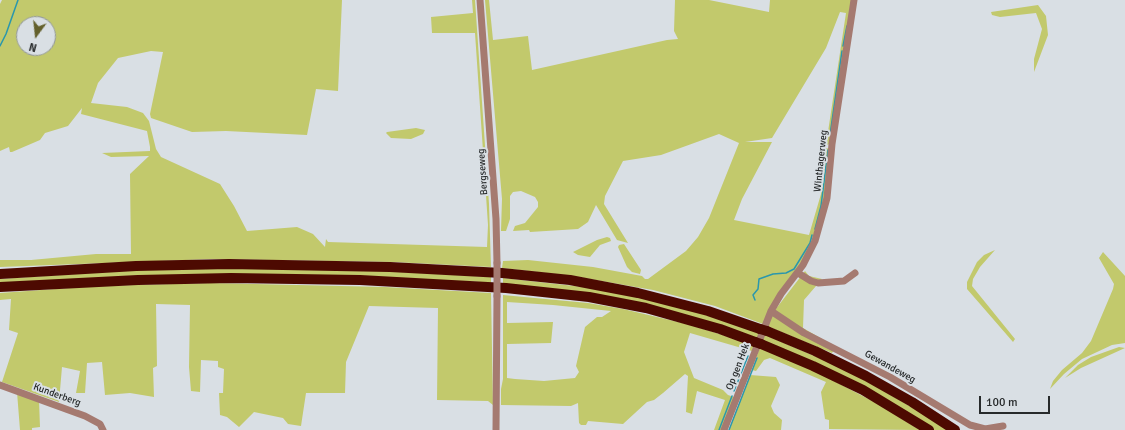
<!DOCTYPE html>
<html>
<head>
<meta charset="utf-8">
<style>
	body { margin:0 }
	#map { position:relative; width:1125px; height:430px; overflow:hidden; background:#d9dfe4; font-family:Signika,sans-serif }
	canvas { display:block }
	.north { position:absolute; left:16px; top:16px; width:40px; height:40px; box-sizing:border-box; background:#d9dfe4; border:1px solid #92979a; border-radius:50%; rotate:195deg; font-size:11px; font-weight:700; line-height:16px; text-align:center; color:#272a2b }
	.north::after { content:''; display:block; margin:auto; width:14px; height:18px; background:#63602c; clip-path:polygon(50% 0,100% 100%,50% 72%,0 100%) }
	.scale { position:absolute; left:979px; top:396px; width:71px; height:18px; box-sizing:border-box; border:2px solid #272a2b; border-top:0; padding-left:5px; font-size:12px; line-height:14px; white-space:nowrap; color:#272a2b; -webkit-text-stroke:3px #d9dfe4; paint-order:stroke }
</style>
</head>
<body>
<div id="map">
<canvas width="1125" height="430"></canvas>
<div class="north">N</div>
<div class="scale">100 m</div>
</div>
<script>
const ctx = document.querySelector('canvas').getContext('2d');
ctx.lineJoin = 'round';
function paint(path, color) {
  ctx.fillStyle = color;
  ctx.fill(path, 'evenodd');
}
function poly(rows) {
  const path = new Path2D();
  for (const r of rows) {
    path.moveTo(r[0], r[1]);
    for (let i = 2; i < r.length; i += 2) path.lineTo(r[i], r[i + 1]);
  }
  return path;
}
function trace(path, color, width, dash) {
  ctx.strokeStyle = color;
  ctx.lineWidth = width;
  ctx.lineCap = dash ? 'butt' : 'round';
  ctx.setLineDash(dash || []);
  ctx.stroke(path);
}
function write(font, color, halo, rows, align = 'center') {
  ctx.font = font + ' Signika,sans-serif';
  ctx.lineWidth = 4;
  ctx.setLineDash([]);
  ctx.textBaseline = 'middle';
  ctx.strokeStyle = halo;
  ctx.fillStyle = color;
  for (const [text, x, y, turn = 0] of rows) {
    ctx.save();
    ctx.translate(x, y);
    ctx.rotate((+turn || 0) * Math.PI / 180);
    ctx.textAlign = isNaN(turn) ? turn : align;
    if (halo) ctx.strokeText(text, 0, 0);
    ctx.fillText(text, 0, 0);
    ctx.restore();
  }
}
paint(poly([
	[2,0,342,0,338,91,316,89,307,135,226,131,192,132,151,118,150,114,163,52,151,51,118,58,98,83,91,103,127,107,143,113,149,121,156,149,161,157,220,184,234,206,247,231,297,227,313,234,325,247,326,239,328,242,487,247,488,225,475,33,432,33,431,17,473,13,472,0,475,0,489,204,491,267,393,262,212,259,0,267,0,260,31,260,96,254,131,254,130,174,149,156,111,157,102,153,150,151,150,147,147,131,81,114,82,108,68,126,45,133,40,140,12,152,10,152,9,147,0,151,0,4],
	[24,24,48,24,48,48,24,48],
	[485,0,489,0,493,40,528,36,532,70,667,40,678,39,674,31,675,0,709,0,769,12,770,0,853,0,830,144,826,145,846,13,840,12,826,48,772,138,745,142,772,142,742,199,734,220,809,235,821,194,826,148,830,149,827,189,807,257,763,324,715,306,653,290,573,276,502,268,503,261,528,260,593,267,642,276,645,279,648,279,686,251,698,237,709,218,739,143,719,134,661,155,623,161,605,196,604,204,628,243,617,240,596,205,588,222,578,229,530,232,529,230,513,231,515,226,525,223,538,207,538,202,535,197,521,191,513,192,510,196,510,219,506,231,501,231,502,199],
	[1038,5,1046,16,1048,35,1034,72,1034,59,1042,29,1036,13,1000,17,992,15,991,12],
	[416,128,425,130,423,134,411,139,391,138,386,133,387,132],
	[607,237,610,238,611,241,600,245,590,257,578,255,573,252,597,240],
	[624,244,641,270,640,274,632,272,627,267,618,247,619,245],
	[995,250,980,267,973,279,972,286,1015,339,1013,342,967,289,967,282,977,262,984,255],
	[1103,252,1125,276,1125,343,1112,345,1082,359,1064,374,1050,389,1053,381,1062,370,1082,353,1091,341,1113,289,1114,284,1099,258],
	[199,268,367,270,491,277,491,283,468,281,0,284,0,279,133,270],
	[805,271,809,276,822,279,804,300,803,328,836,347,832,353,767,326,775,310],
	[503,278,610,290,735,322,852,372,950,430,934,430,910,415,723,327,503,284],
	[211,283,385,287,491,293,493,405,488,401,437,400,438,308,369,306,346,362,345,393,306,393,301,426,288,424,283,418,254,412,239,427,227,417,220,415,219,393,223,393,224,369,218,367,218,361,201,360,200,392,191,391,189,367,190,305,156,304,157,366,153,368,154,397,130,393,105,395,102,362,87,363,85,393,76,393,80,371,62,367,59,402,2,382,18,333,9,330,11,299,0,300,0,293,97,286],
	[503,295,588,303,623,309,691,325,754,345,752,351,690,333,684,352,694,378,723,390,728,395,734,397,722,430,714,430,725,400,697,391,692,414,686,412,688,376,685,374,663,393,654,400,647,402,623,424,588,421,586,425,581,425,579,423,578,403,571,406,501,405,501,389,503,379],
	[507,302,553,305,611,311,602,317,597,317,585,327,576,366,579,372,575,378,544,381,515,379,507,378,507,344,551,343,553,322,507,323],
	[760,347,817,372,878,404,920,430,829,429,829,420,825,419,821,392,826,382,770,358,764,360,756,371,752,370],
	[1119,347,1125,348,1081,368,1065,378,1078,365,1091,357],
	[750,375,776,377,780,385,771,406,774,413,782,420,781,430,729,430],
	[17,392,39,400,40,427,32,428,32,430,20,430]
]), '#c2c96c');
trace(poly([
	[0,46,6,34,18,0],
	[843,46,847,26],
	[830,135,842,51],
	[815,229,821,206,828,150],
	[755,300,753,295,758,289,759,279,773,274,786,273,794,269,810,243,812,235],
	[734,391,748,356],
	[719,430,732,396],
	[729,430,757,358]
]), '#2a97ad', 1.5);
trace(poly([
	[480,0,496,219,497,263],
	[798,273,811,281,818,283,844,281,855,273],
	[771,311,804,333,890,377,970,425,985,429,1003,426],
	[0,385,85,416,100,424,103,430],
	[496,430,497,296],
	[724,430,771,311,781,294,803,265,815,241,827,198,832,144,854,0]
]), '#a57a70', 7);
trace(poly([
	[0,274,136,266,229,264,390,267,502,273,570,280,638,293,708,311,760,329],
	[0,287,138,280,231,278,360,280,506,288,589,297,646,308,720,329,755,342],
	[767,331,815,351,866,376,912,402,955,430],
	[761,344,813,366,863,390,929,430]
]), '#4d0a01', 10);
trace(poly([
	[497,263,497,296]
]), '#a57a70', 7);
trace(poly([
	[760,329,767,331],
	[755,342,761,344]
]), '#4d0a01', 10);
write('10px', '#272a2b', '#d9dfe4', [
	["Winthagerweg",821,161,-84],
	["Bergseweg",483,172,-94],
	["Op gen Hek",738,367,-69],
	["Gewandeweg",890,367,29],
	["Kunderberg",57,395,20]
]);
</script>
</body>
</html>
